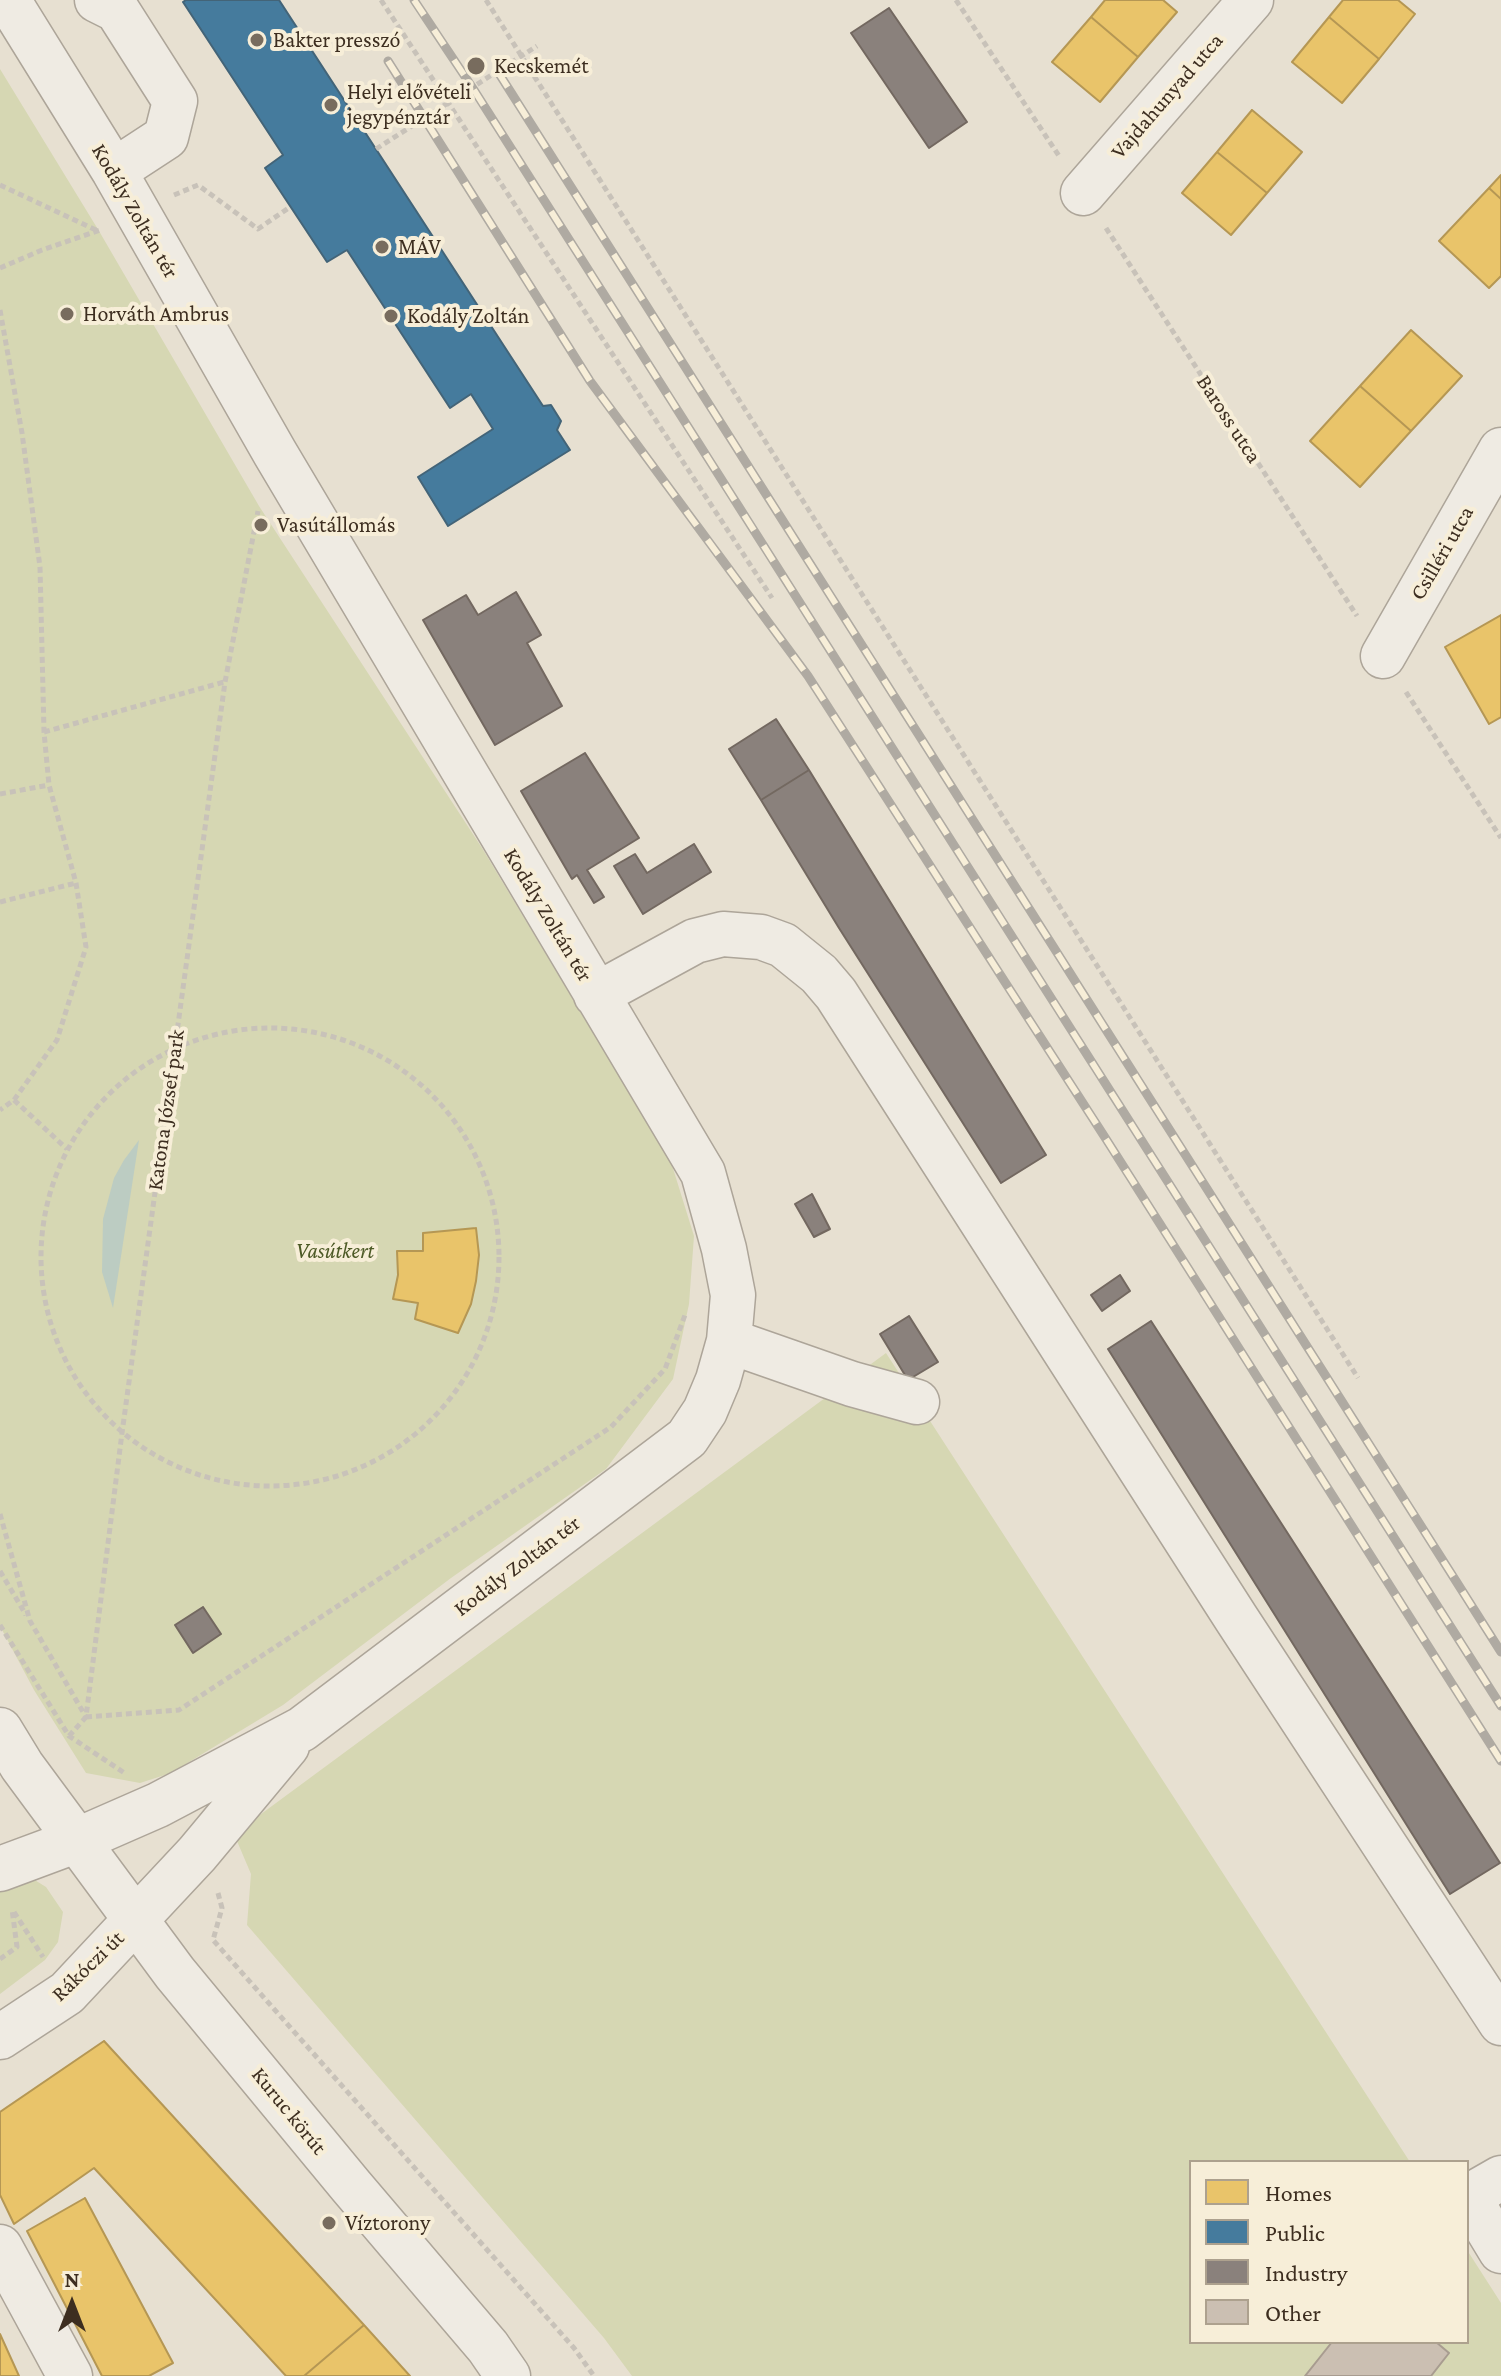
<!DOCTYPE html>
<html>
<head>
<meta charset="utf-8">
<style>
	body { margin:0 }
	#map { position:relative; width:1501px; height:2376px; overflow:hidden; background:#e7e0d1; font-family:"Crimson Pro",serif }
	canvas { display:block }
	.legend { position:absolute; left:1189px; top:2160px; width:280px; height:184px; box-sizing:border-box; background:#f7eed8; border:2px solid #ada18e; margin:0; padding:10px 14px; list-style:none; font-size:24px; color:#3d2e20 }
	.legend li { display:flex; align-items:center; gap:16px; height:40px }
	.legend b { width:40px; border:2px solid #ada18e }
	.north { position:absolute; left:32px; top:2264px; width:80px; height:80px; -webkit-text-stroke:6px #f7eed8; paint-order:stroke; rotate:0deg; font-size:22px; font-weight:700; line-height:32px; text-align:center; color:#3d2e20 }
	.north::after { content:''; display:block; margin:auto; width:28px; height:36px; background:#3d2e20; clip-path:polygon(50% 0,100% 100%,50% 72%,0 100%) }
</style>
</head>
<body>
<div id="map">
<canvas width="1501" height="2376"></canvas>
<ul class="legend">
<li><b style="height:22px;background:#e9c46a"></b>Homes</li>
<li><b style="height:22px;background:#457b9d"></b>Public</li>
<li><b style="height:22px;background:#8a817c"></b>Industry</li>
<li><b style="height:22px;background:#cbbfb2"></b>Other</li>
</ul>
<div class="north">N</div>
</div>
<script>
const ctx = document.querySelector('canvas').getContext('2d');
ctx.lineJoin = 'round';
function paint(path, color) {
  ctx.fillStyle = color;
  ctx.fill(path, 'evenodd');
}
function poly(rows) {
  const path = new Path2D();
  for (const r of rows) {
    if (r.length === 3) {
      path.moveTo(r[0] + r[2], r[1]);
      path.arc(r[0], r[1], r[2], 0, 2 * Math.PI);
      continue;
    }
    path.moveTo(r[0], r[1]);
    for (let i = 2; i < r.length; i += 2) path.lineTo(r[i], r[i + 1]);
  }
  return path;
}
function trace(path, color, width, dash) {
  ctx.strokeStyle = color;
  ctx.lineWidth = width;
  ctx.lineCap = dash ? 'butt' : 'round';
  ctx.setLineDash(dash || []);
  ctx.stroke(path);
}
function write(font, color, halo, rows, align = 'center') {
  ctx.font = font + ' "Crimson Pro",serif';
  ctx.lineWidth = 8;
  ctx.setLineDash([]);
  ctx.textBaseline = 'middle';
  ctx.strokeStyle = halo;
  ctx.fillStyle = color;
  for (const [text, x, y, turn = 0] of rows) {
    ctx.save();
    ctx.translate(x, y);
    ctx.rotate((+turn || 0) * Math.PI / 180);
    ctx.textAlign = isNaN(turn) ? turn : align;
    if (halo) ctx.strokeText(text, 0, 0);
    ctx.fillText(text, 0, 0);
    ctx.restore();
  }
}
paint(poly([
	[0,69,99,231,259,506,482,848,671,1162,694,1236,689,1304,673,1379,606,1469,451,1578,283,1705,171,1773,140,1783,86,1773,34,1690,0,1626],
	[886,1353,1410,2162,1191,2162,1191,2342,1467,2342,1467,2250,1501,2303,1501,2376,632,2376,604,2338,247,1925,251,1874,234,1834],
	[25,1874,46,1887,63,1912,58,1942,45,1960,0,1994,0,1882]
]), '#d6d7b3');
paint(poly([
	[139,1140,113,1308,102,1272,103,1219,114,1178,124,1160]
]), '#bcccc2');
const homes = poly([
	[1105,0,1163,0,1177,12,1138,57,1091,17,1105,0],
	[1343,0,1398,0,1415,14,1379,59,1329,17,1343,0],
	[1091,17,1138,57,1100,102,1052,62,1091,17],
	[1329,17,1379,59,1342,103,1292,62,1329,17],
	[1252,110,1302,152,1267,193,1217,152,1252,110],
	[1217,152,1267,193,1231,235,1182,193,1217,152],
	[1501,175,1501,199,1489,188,1501,175],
	[1489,188,1501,199,1501,276,1489,288,1439,241,1489,188],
	[1411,330,1462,376,1411,431,1360,386,1411,330],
	[1360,386,1411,431,1360,487,1310,441,1360,386],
	[1501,615,1501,717,1489,724,1445,647,1501,615],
	[476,1228,479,1255,476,1281,471,1304,458,1333,415,1319,418,1303,393,1299,398,1275,397,1251,423,1251,423,1233,476,1228],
	[104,2041,364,2325,304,2376,286,2376,94,2168,14,2224,0,2195,0,2112,104,2041],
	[85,2198,173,2363,149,2376,102,2376,27,2231,85,2198],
	[364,2325,410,2376,304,2376,364,2325],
	[0,2334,19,2376,0,2376,0,2334]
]);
paint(homes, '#e9c46a');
trace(homes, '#b59754', 2);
const public = poly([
	[186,0,279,0,543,406,551,405,561,421,557,430,570,450,448,526,418,477,493,429,471,394,450,408,347,250,327,262,265,168,283,155,183,2,186,0]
]);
paint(public, '#457b9d');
trace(public, '#436478', 2);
const industry = poly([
	[889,8,967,122,929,148,851,33,889,8],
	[516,592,541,635,527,643,562,706,495,745,423,620,466,595,478,615,516,592],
	[776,719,809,770,761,800,729,749,776,719],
	[585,753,639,838,587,870,604,897,594,903,577,875,572,879,521,791,585,753],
	[809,770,1046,1155,1001,1183,839,928,761,800,809,770],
	[694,844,711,872,643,914,614,866,635,854,647,873,694,844],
	[812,1194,830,1229,814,1237,795,1204,812,1194],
	[1120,1275,1130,1291,1102,1311,1091,1295,1120,1275],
	[909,1316,938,1362,908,1380,880,1334,909,1316],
	[1151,1321,1500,1863,1450,1894,1108,1349,1151,1321],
	[203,1607,221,1634,193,1653,175,1625,203,1607]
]);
paint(industry, '#8a817c');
trace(industry, '#736860', 2);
const building = poly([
	[1332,2342,1436,2342,1449,2353,1431,2376,1305,2376,1332,2342]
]);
paint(building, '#cbbfb2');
trace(building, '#a89c90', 2);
const minor = poly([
	[97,0,117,10,175,101,166,137,114,171],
	[1083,193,1251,0],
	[1383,656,1501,450],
	[596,995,695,941,723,934,761,937,783,945,819,974,836,994,1236,1618,1501,2023],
	[729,1341,852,1384,917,1402],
	[0,1730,22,1766,175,1973,351,2186,488,2347,508,2376],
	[0,1869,78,1840,158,1805,302,1729,687,1438,705,1411,718,1380,729,1341,733,1295,724,1249,703,1173,275,453,114,171,8,0],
	[0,2037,67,1993,197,1854,287,1746],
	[1501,2178,1480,2190,1476,2200,1478,2213,1501,2251],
	[0,2247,70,2376]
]);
trace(minor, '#ada599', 47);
trace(poly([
	[381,0,772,598],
	[486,0,1358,1378],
	[956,0,1059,156],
	[376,149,537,46],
	[0,185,98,231],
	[174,195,198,185,258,229,290,207],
	[1106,228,1357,616],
	[0,268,42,250,100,230],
	[0,310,22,433,40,567,44,732,49,785,76,883,86,947,57,1040,14,1100,0,1110],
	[1406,692,1501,838],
	[44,732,224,682],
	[0,794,49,785],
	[0,902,76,883],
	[270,1257,229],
	[14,1100,67,1149],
	[0,1514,30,1621,86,1717],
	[0,1571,26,1615],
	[0,1625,69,1736,126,1774],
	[86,1717,179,1710,611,1427,665,1369,685,1315],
	[69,1736,86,1717,122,1433,225,682,258,511],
	[218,1893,222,1908,213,1940,574,2348,594,2376],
	[14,1912,43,1957],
	[0,1959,17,1947,12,1909]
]), '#c8c2b9', 5, [6, 4]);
trace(minor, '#efebe3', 44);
const rail = poly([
	[414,0,474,90,1501,1706],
	[388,61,590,381,808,676,1106,1139,1501,1761],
	[498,72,1501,1652]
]);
trace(rail, '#afaaa2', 9);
trace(rail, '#f7eed8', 6, [18]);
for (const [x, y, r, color] of [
	[257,40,8,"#786c5e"],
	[476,66,10,"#786c5e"],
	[331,105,8,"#786c5e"],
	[382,247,8,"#786c5e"],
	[67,314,8,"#786c5e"],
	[391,316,8,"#786c5e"],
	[261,525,8,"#786c5e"],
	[329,2223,8,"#786c5e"]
]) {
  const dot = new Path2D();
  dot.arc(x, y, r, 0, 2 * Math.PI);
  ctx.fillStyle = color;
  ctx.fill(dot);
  trace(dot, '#f7eed8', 3);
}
write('22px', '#3d2e20', '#f7eed8', [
	["Bakter presszó",273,40],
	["Kecskemét",494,66],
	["Helyi elővételi",347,92],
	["jegypénztár",347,117],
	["MÁV",398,247],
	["Horváth Ambrus",83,314],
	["Kodály Zoltán",407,316],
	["Vasútállomás",277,525],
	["Víztorony",345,2223]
], 'left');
write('22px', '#3d2e20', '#f7eed8', [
	["Vajdahunyad utca",1167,96,-49],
	["Kodály Zoltán tér",135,211,60],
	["Baross utca",1229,419,57],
	["Csilléri utca",1442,553,-60],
	["Kodály Zoltán tér",548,915,59],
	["Katona József park",166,1110,-82],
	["Kodály Zoltán tér",517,1566,-37],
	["Rákóczi út",88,1966,-44],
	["Kuruc körút",289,2111,51]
]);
write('italic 22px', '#4d5a26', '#f7eed8', [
	["Vasútkert",335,1251]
]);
</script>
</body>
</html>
